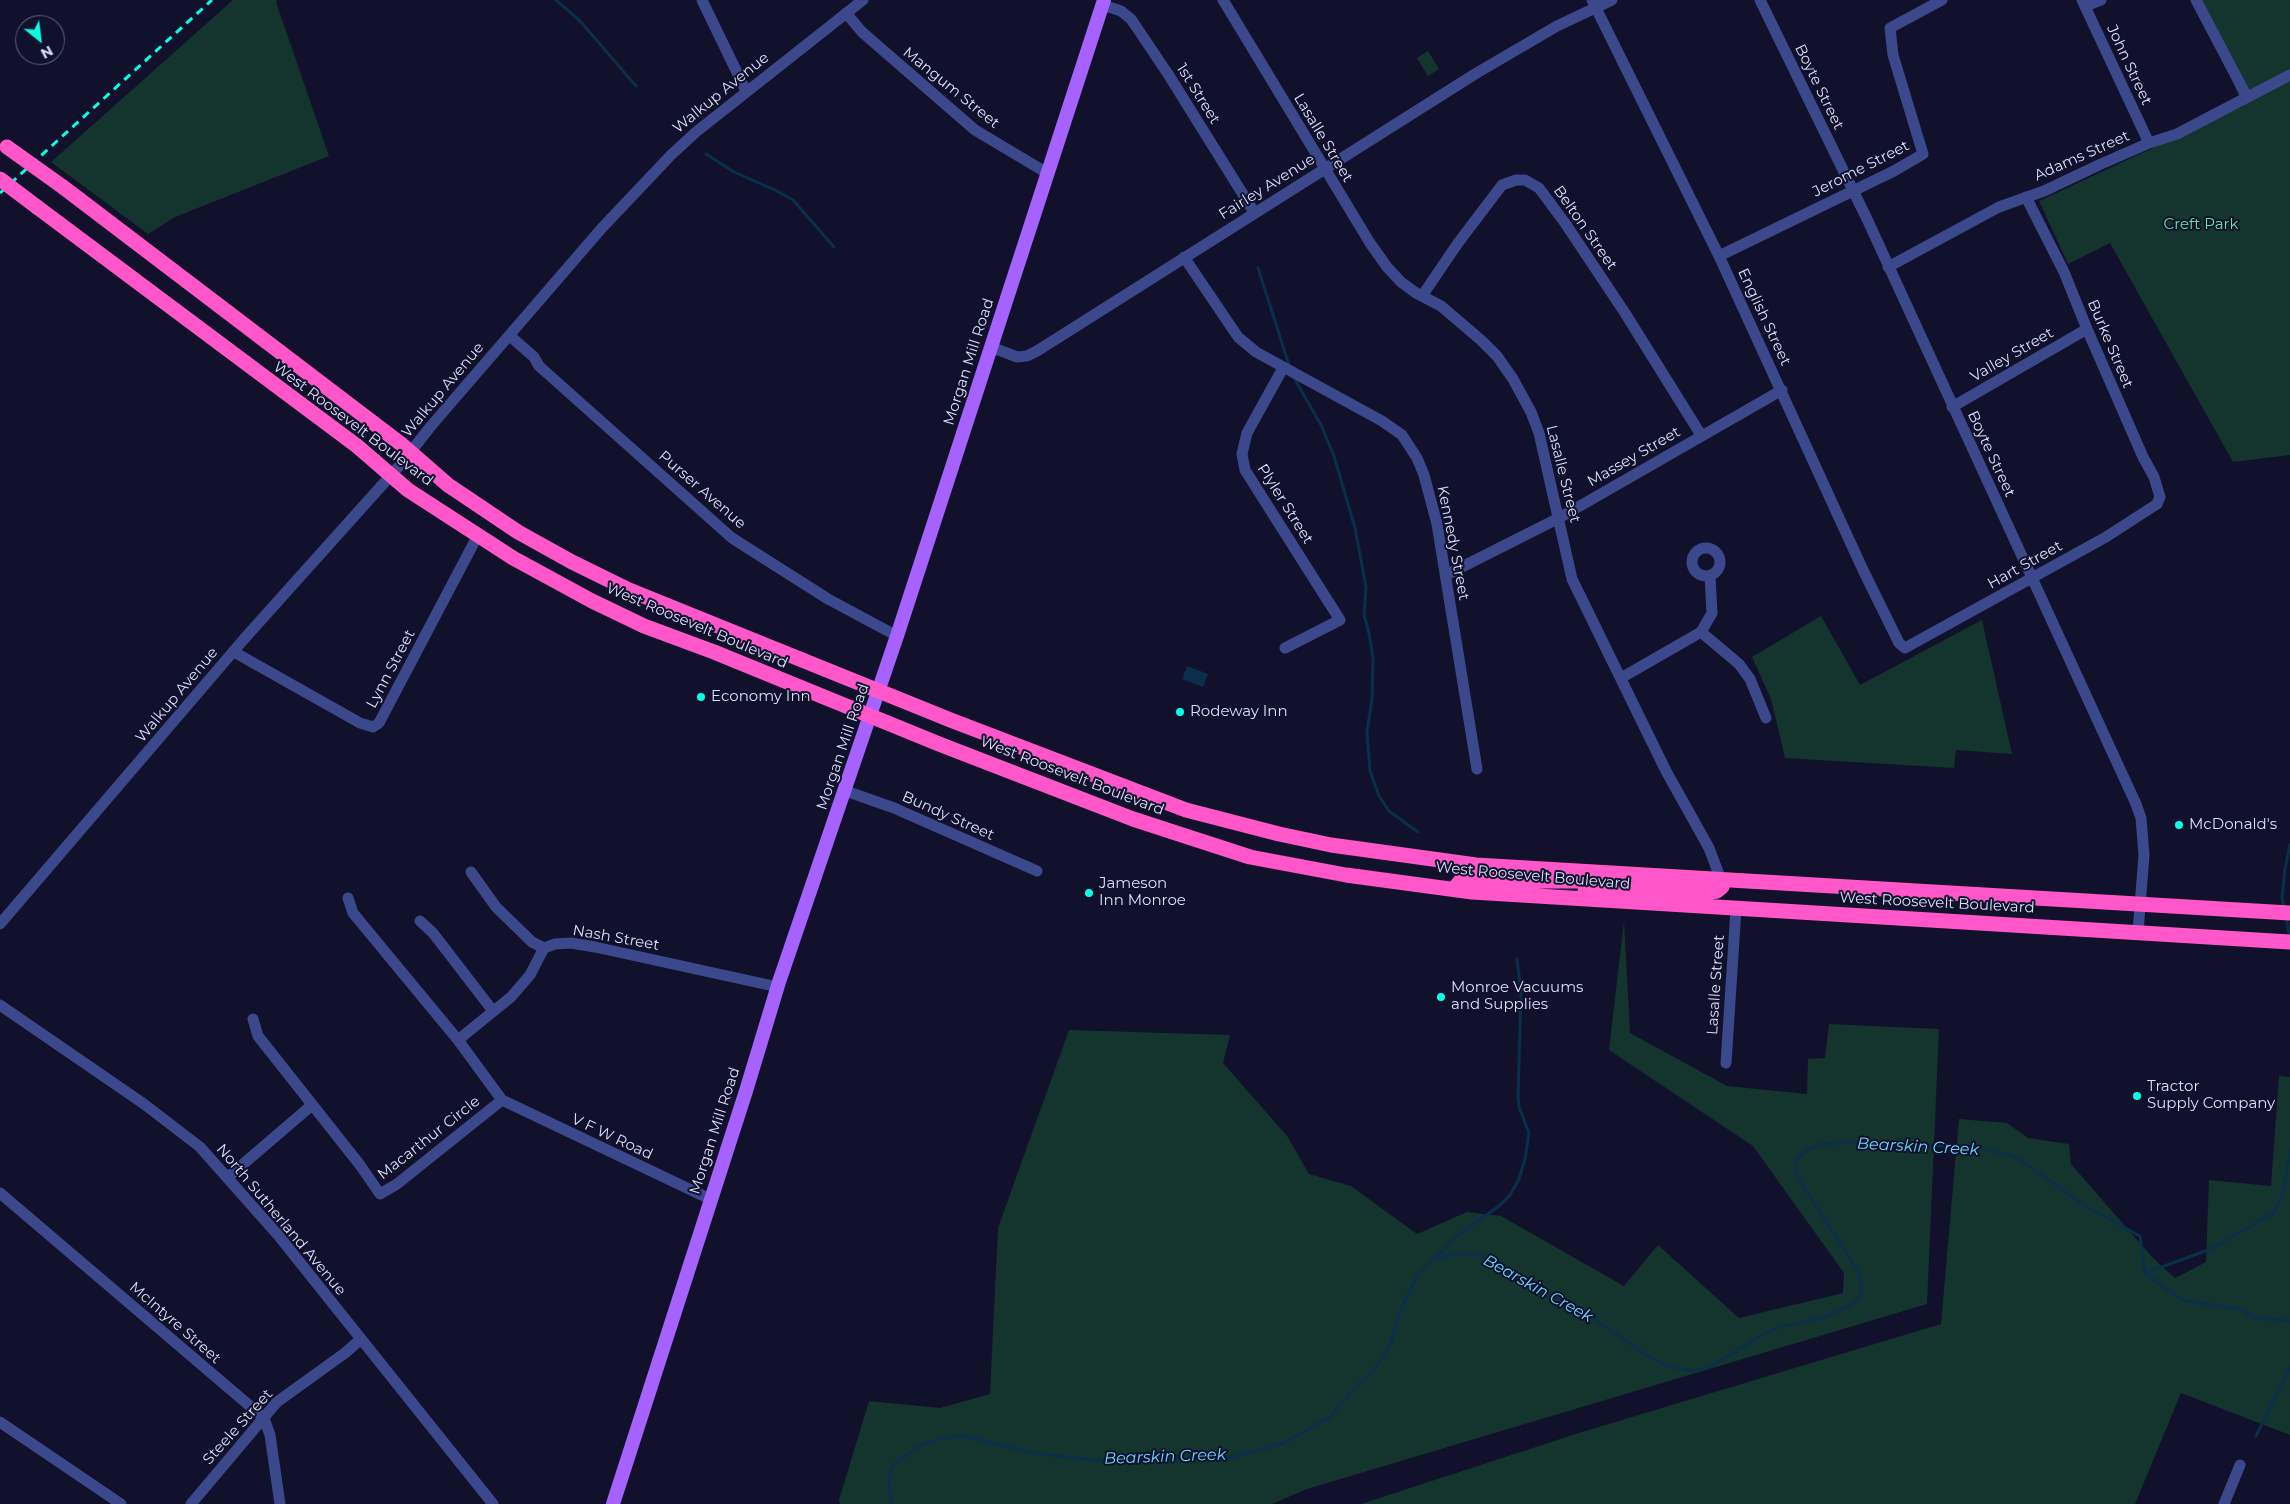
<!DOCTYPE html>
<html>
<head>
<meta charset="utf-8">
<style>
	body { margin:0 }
	#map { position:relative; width:2290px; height:1504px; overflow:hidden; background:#11112b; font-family:Montserrat,sans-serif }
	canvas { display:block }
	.north { position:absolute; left:15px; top:15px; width:50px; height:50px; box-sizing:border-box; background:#11112b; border:1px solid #626380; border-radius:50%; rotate:151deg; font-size:14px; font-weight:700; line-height:20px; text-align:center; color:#dbdeff }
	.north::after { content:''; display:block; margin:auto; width:18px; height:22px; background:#07ffe6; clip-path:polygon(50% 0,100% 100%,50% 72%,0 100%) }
</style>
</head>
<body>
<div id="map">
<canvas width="2290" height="1504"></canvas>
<div class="north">N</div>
</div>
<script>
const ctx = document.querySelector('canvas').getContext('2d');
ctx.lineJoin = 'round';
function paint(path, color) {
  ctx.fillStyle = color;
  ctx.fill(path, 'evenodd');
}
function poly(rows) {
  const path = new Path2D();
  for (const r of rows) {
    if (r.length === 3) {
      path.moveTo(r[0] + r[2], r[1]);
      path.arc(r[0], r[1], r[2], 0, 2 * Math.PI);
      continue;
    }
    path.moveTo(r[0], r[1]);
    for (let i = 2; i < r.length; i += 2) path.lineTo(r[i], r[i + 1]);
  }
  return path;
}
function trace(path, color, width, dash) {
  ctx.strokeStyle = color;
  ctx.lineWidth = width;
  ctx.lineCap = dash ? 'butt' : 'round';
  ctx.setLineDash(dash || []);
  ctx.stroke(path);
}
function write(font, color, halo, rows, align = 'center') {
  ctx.font = font + ' Montserrat,sans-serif';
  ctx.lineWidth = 4;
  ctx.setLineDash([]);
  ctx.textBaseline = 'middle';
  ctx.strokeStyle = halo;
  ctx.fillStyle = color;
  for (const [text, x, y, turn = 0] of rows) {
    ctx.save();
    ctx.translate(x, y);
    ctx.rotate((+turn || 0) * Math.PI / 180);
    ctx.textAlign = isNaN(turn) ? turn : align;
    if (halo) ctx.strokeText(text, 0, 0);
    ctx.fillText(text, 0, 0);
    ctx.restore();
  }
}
paint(poly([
	[233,0,277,0,276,2,329,156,175,217,148,234,51,162],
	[2199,0,2290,0,2290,455,2233,462,2110,243,2068,264,2039,201,2243,106],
	[1428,51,1439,69,1428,76,1417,58],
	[1821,616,1860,685,1982,620,2012,754,1956,750,1954,768,1785,758,1771,699,1752,657],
	[1624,921,1630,1033,1727,1086,1807,1094,1808,1059,1825,1058,1829,1024,1939,1029,1927,1304,1307,1489,1272,1504,840,1504,839,1500,869,1401,940,1408,990,1394,998,1228,1069,1030,1230,1035,1223,1063,1287,1136,1309,1174,1351,1186,1417,1234,1467,1212,1501,1216,1624,1286,1658,1245,1739,1318,1843,1293,1844,1273,1753,1146,1609,1050],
	[2279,1076,2290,1077,2290,1435,2181,1393,2135,1504,1361,1504,1582,1432,1941,1324,1959,1119,2007,1123,2028,1138,2069,1144,2071,1164,2152,1257,2175,1278,2206,1262,2209,1180,2271,1186]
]), '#13352d');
paint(poly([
	[1187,666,1208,674,1203,687,1182,679]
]), '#0a2f4b');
trace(poly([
	[556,0,580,21,636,86],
	[706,154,734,172,775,190,793,200,834,247],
	[1258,268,1289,365],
	[1294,378,1321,425,1334,456,1355,528,1366,587,1364,615,1369,633,1373,658,1372,699,1367,732,1370,771,1379,796,1389,811,1418,832],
	[2284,908,2282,897,2285,869,2290,845],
	[2286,917,2290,938],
	[1433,1259,1455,1254,1481,1255,1542,1290,1583,1311,1649,1357,1665,1365,1690,1371,1708,1368,1761,1336,1780,1327,1825,1317,1849,1306,1861,1296,1862,1286,1858,1271,1796,1175,1796,1166,1798,1158,1810,1148,1822,1144,1856,1142,1973,1147,2008,1154,2019,1159,2087,1207,2140,1236,2145,1273,2182,1300,2243,1310,2254,1318,2290,1321],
	[2145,1273,2208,1250,2274,1213,2284,1190,2290,1150],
	[2256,1436,2290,1368],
	[892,1504,889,1491,890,1471,894,1464,920,1446,939,1439,962,1436,1040,1454,1094,1460,1219,1459,1233,1457,1284,1443,1330,1417,1359,1383,1373,1371,1390,1346,1401,1309,1418,1274,1457,1236,1499,1206,1510,1195,1519,1179,1525,1159,1529,1133,1519,1107,1518,1097,1521,991,1517,959]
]), '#0a2f4b', 3);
trace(poly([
	[702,0,746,91],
	[1223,0,1370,243,1387,267,1401,282,1416,293,1441,306,1482,341,1497,356,1513,379,1531,412,1539,433,1572,579,1666,771,1709,848,1721,880],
	[1592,0,1719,256,1863,570,1899,643,1905,648,2106,537,2157,504,2160,497,2154,477,2143,457,2087,329,2064,272,2026,197],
	[1760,0,1867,219,2136,804,2141,818,2144,855,2138,932],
	[2082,0,2149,143],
	[2196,0,2247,97],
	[1103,5,1121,11,1131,19,1168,74,1254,212],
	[2085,6,2101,0],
	[846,13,862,32,975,130,1047,173],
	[1719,256,1894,171,1923,154,1893,55,1890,28,1942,0],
	[1184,257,1238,337,1256,352,1382,421,1402,435,1417,458,1424,475,1437,524,1477,769],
	[1888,267,1999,207,2044,191,2101,164,2149,143,2177,134,2290,75],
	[1422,296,1458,243,1502,185,1516,180,1525,180,1539,188,1565,223,1625,313,1701,435],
	[510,336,534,357,539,366,732,538,828,599,897,636],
	[991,347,1017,357,1027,356,1037,351,1475,74,1557,26,1612,0],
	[1283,368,1247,433,1242,454,1245,470,1340,620,1285,648],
	[1952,407,2087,329],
	[1706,562,14],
	[1446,575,1559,518,1782,390],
	[1701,632,1739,664,1750,679,1766,718],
	[234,652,360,723,373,727,379,723,478,535],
	[1621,678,1701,632,1712,613,1710,576],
	[846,791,894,808,1037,871],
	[471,872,496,907,532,942,544,948],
	[348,898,353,913,458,1040,502,1100,710,1199],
	[420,921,433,933,493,1011],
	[0,924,244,639,401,464,431,426,601,229,671,155,696,132,863,0],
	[0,1005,144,1104,200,1147,278,1235,493,1504],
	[253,1019,258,1036,360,1165,380,1194,397,1184,502,1100],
	[458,1040,511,997,530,975,544,948,555,944,571,943,595,947,778,987],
	[1726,1063,1736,909],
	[228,1177,312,1105],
	[0,1193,264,1418,270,1435,280,1504],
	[0,1422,121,1504],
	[191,1504,277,1402,345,1353,361,1339],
	[2224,1504,2240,1465]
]), '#3b488b', 11);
trace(poly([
	[613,1504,746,1091,779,982,897,636,1104,0]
]), '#a562ff', 14);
trace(poly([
	[63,187,401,444,448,485,518,532,572,562,629,590,953,721,1186,810,1279,834,1331,845,1476,865,2290,913],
	[37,207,357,446,408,490,513,558,592,601,644,626,714,652,939,744,1133,819,1176,833,1250,857,1346,875,1472,892,2290,942],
	[1454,889,1461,880,1467,877,1538,881,1600,881],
	[1585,891,1621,889,1711,892,1717,891,1722,887,1721,880]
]), '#ff56c9', 15);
trace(poly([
	[0,193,212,0]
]), '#07ffe6', 3, [8, 6]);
trace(poly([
	[7,147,63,187],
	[0,179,37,207]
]), '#ff56c9', 15);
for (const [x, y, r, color] of [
	[701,697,5,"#07ffe6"],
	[1180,712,5,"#07ffe6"],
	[2179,825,5,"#07ffe6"],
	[1089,893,5,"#07ffe6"],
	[1441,997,5,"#07ffe6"],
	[2137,1096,5,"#07ffe6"]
]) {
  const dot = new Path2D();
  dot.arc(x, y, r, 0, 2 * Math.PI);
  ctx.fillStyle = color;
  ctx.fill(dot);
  trace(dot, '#11112b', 2);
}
write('15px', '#dbdeff', '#11112b', [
	["John Street",2129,65,65],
	["Boyte Street",1819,87,64],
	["Mangum Street",951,88,39],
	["Walkup Avenue",721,93,-39],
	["1st Street",1198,94,58],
	["Lasalle Street",1323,138,59],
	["Adams Street",2082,156,-24],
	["Jerome Street",1861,169,-27],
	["Fairley Avenue",1267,187,-32],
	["Belton Street",1585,228,55],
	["English Street",1764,317,65],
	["Burke Street",2110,344,67],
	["Valley Street",2012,355,-30],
	["Morgan Mill Road",969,362,-72],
	["Walkup Avenue",443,390,-50],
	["West Roosevelt Boulevard",353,424,37],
	["Boyte Street",1991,454,65],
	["Massey Street",1634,457,-30],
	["Lasalle Street",1563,474,76],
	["Purser Avenue",702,490,41],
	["Plyler Street",1285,504,58],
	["Kennedy Street",1453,543,79],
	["Hart Street",2025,565,-29],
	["West Roosevelt Boulevard",697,626,23],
	["Lynn Street",391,669,-62],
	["Walkup Avenue",177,695,-50],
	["Morgan Mill Road",843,747,-71],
	["West Roosevelt Boulevard",1072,776,21],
	["Bundy Street",948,816,24],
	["West Roosevelt Boulevard",1533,876,5],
	["West Roosevelt Boulevard",1937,903,3],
	["Nash Street",616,938,10],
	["Lasalle Street",1716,985,-86],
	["Morgan Mill Road",715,1131,-72],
	["V F W Road",612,1137,25],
	["Macarthur Circle",429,1138,-38],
	["North Sutherland Avenue",281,1220,50],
	["McIntyre Street",175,1323,41],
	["Steele Street",238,1427,-48]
]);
write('15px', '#63e3a9', '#11112b', [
	["Creft Park",2201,225]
]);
write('15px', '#dbdeff', '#11112b', [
	["Economy Inn",711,697],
	["Rodeway Inn",1190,712],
	["McDonald's",2189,825],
	["Jameson",1099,884],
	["Inn Monroe",1099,901],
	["Monroe Vacuums",1451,988],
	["and Supplies",1451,1005],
	["Tractor",2147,1087],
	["Supply Company",2147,1104]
], 'left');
write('italic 16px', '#69d7ff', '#11112b', [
	["Bearskin Creek",1918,1147,3],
	["Bearskin Creek",1538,1289,29],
	["Bearskin Creek",1165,1457,-2]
]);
</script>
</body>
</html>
